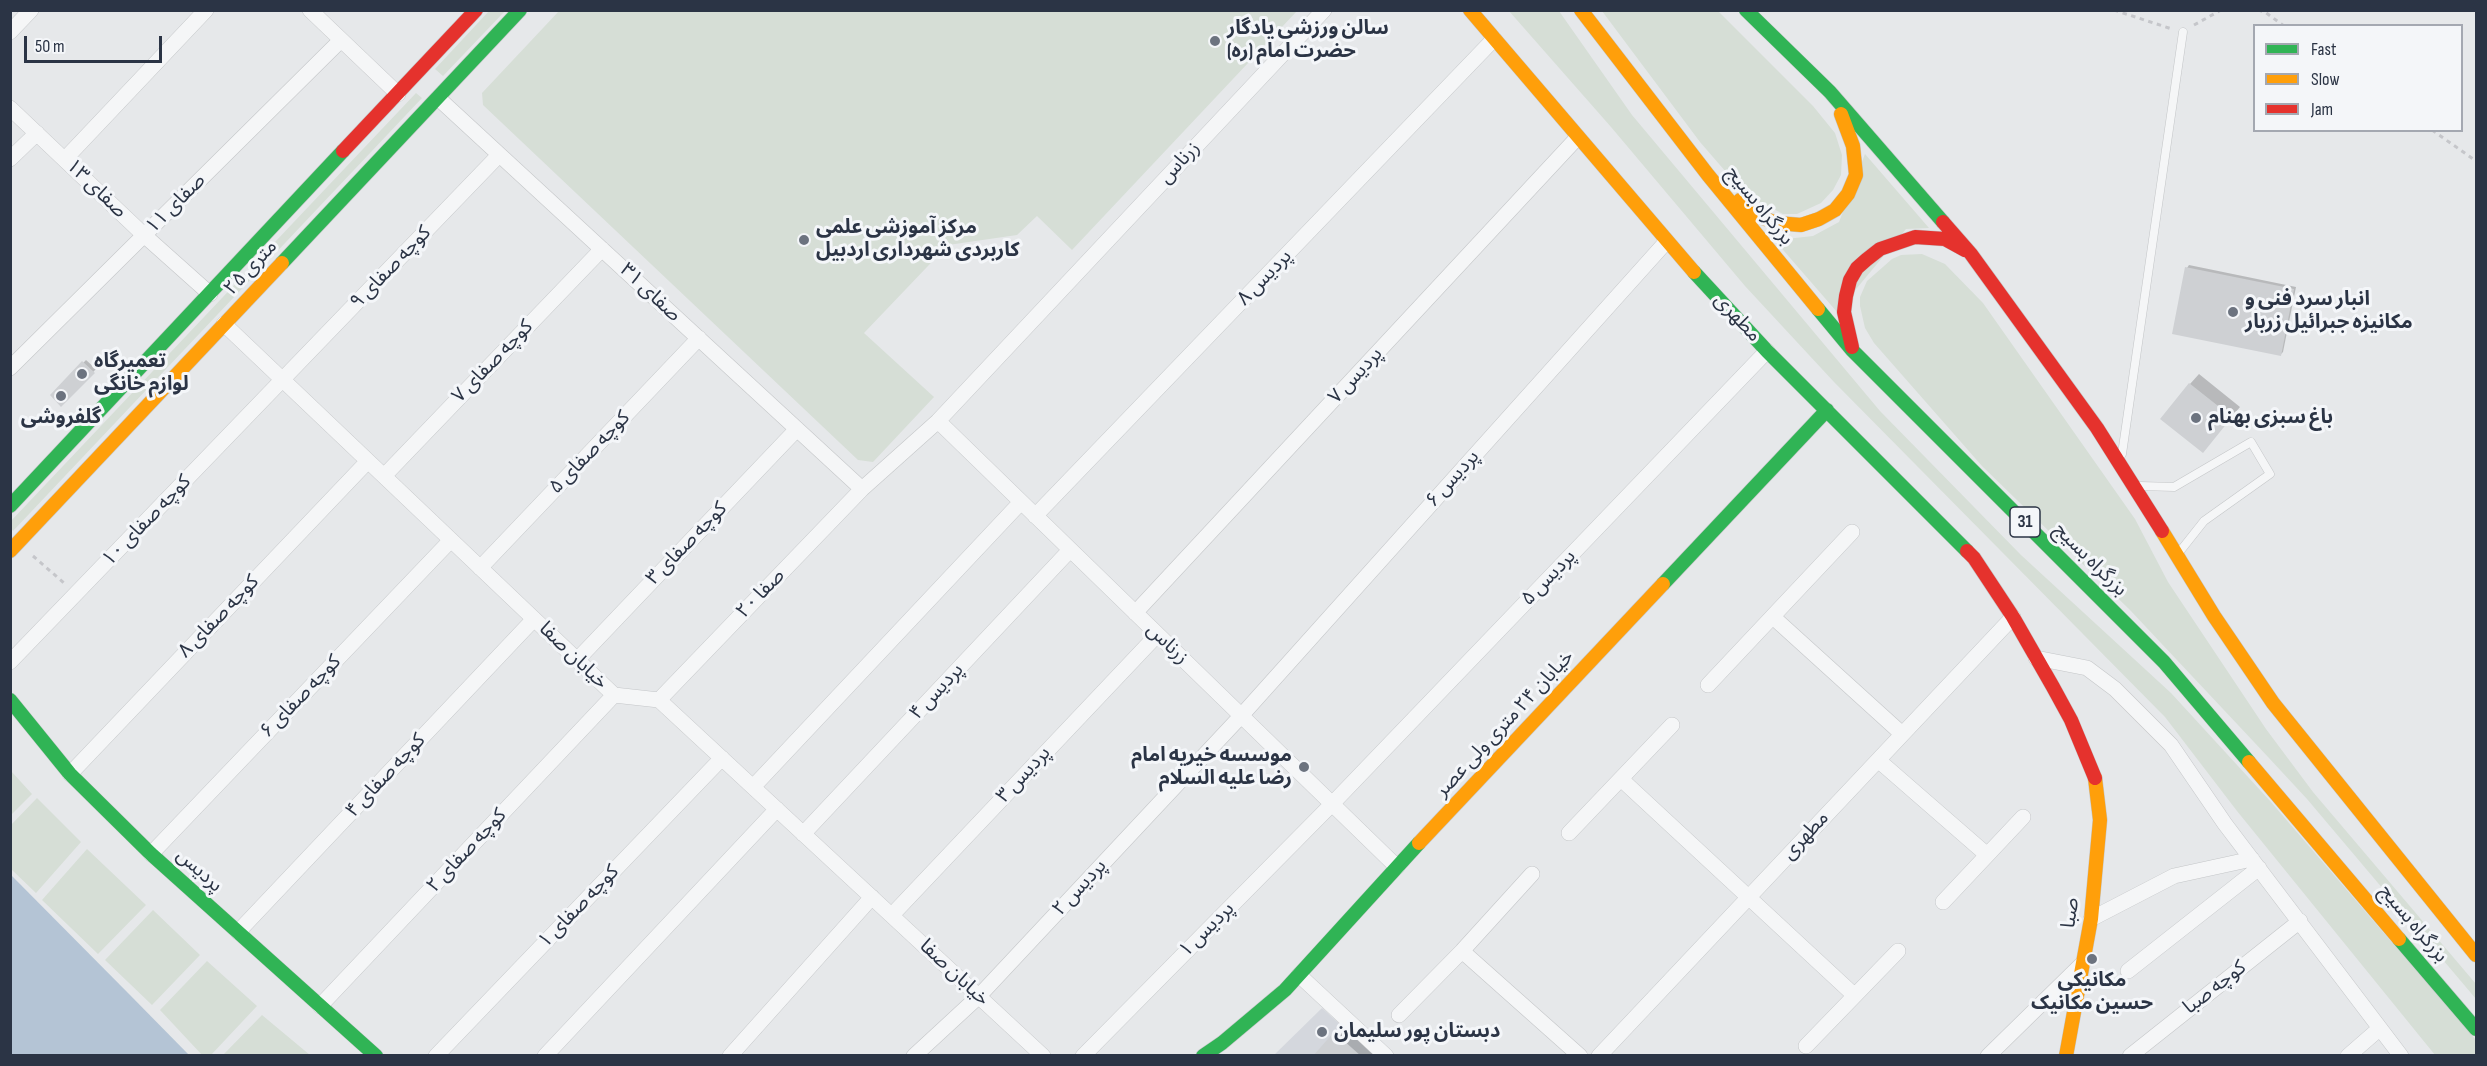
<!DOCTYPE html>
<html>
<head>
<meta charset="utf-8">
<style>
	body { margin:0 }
	#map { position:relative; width:2487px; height:1066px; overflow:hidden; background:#e6e8ea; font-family:"Sofia Sans Condensed",sans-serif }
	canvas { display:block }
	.frame { position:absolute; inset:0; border:12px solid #2b3445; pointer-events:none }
	.legend { position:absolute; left:2253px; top:24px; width:210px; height:108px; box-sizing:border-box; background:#f4f6f9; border:2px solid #a4a8b1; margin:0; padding:8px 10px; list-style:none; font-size:18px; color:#2b3445 }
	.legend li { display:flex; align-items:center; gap:12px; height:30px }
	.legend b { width:30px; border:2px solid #a4a8b1 }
	.scale { position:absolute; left:24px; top:36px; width:138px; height:27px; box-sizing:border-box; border:3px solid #2b3445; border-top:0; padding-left:8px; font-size:18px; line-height:21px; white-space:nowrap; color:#2b3445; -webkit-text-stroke:4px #f4f6f9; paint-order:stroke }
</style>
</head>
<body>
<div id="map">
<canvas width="2487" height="1066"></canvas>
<div class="frame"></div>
<ul class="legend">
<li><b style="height:8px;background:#30b455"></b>Fast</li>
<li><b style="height:8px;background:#ff9f0a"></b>Slow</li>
<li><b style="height:8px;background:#e5322d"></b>Jam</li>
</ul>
<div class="scale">50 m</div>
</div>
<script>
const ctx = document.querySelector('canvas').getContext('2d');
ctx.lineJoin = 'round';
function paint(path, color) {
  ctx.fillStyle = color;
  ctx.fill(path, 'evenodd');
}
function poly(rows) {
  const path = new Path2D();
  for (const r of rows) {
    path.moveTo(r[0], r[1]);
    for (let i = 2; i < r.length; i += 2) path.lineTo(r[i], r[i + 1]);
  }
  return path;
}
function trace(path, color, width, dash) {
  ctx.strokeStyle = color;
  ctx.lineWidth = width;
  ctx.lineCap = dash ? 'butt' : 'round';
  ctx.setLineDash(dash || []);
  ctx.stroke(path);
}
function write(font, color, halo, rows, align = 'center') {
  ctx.font = font + ' "Sofia Sans Condensed","Noto Sans Arabic",sans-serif';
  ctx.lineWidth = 6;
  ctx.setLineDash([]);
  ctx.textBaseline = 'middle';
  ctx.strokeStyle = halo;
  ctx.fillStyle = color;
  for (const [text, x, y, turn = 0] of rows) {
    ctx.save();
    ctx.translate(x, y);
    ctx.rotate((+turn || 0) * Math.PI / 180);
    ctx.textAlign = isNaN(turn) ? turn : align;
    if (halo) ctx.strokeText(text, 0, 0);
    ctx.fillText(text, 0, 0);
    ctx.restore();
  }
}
paint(poly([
	[1322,1008,1374,1055,1273,1056]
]), '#d4d7dd');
paint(poly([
	[489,11,505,11,443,76,435,69],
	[559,11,559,10,1297,11,1072,250,1037,216,1017,235,948,245,864,333,934,397,873,462,858,460,483,105,482,93],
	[1509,11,1559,11,1632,115,1880,411,2021,555,2171,693,2271,802,2476,1040,2476,1055,2435,1055,2237,811,2165,717,1834,382,1745,286,1611,127],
	[1602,11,1718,11,1813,106,1835,133,1842,155,1841,175,1833,190,1821,203,1797,214,1783,214,1745,194,1700,142],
	[416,93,422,98,13,531,11,528,10,522],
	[1865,154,1929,228,1906,229,1837,312,1771,236,1786,239,1813,236,1839,222],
	[1922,254,1945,264,1983,303,2135,519,2168,582,2266,729,2313,792,2476,984,2476,999,2307,799,2269,758,2130,610,1982,466,1874,343,1865,328,1860,306,1860,297,1867,281,1892,259,1901,255],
	[11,771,32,794,11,815],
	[37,798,81,842,36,893,11,869,10,826],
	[87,849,146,905,98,954,42,900],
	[153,910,200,955,152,1005,105,960],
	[207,961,257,1006,211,1055,203,1056,160,1010],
	[262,1015,310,1055,223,1055]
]), '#d6ded6');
paint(poly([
	[11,875,130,995,189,1055,11,1055]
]), '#b4c4d5');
paint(poly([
	[2189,265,2296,287,2283,352,2280,355,2187,268],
	[86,360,96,369,61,405,52,395],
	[2199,374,2240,407,2203,451,2190,384],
	[1345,1023,1380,1056,1315,1056]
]), '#0003');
paint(poly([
	[2185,267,2294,289,2281,356,2172,334],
	[82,361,95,373,61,407,50,395],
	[2189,383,2232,417,2203,453,2160,419],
	[1334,1032,1361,1056,1313,1056]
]), '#ced0d3');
const lane = poly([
	[2122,454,2183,32],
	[2141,486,2174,487,2251,442,2270,474,2204,521,2181,550]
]);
const street = poly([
	[310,10,398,94],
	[10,32,31,10],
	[438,98,862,489],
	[10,108,145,236,210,294],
	[10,159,37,133],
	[65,159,206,10],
	[224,324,614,695,659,700,1043,1056],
	[10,368,341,40],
	[938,421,1397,867],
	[384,476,602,249],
	[1035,516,1494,39],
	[480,568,699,338],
	[1135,613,1577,138],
	[1773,617,1901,733],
	[2036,658,2087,668,2115,689,2171,745,2225,824,2401,1056],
	[577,660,797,429],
	[10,662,499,155],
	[1708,685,1852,532],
	[659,700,862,489,938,421,1324,10],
	[1878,760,1986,854],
	[70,774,368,461],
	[1621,779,1854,995],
	[753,787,1021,502],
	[1569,833,1672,725],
	[803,834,1070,550],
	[151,854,451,540],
	[1943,902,2023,817],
	[892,915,1157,635],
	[2091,919,2174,876,2252,859],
	[238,932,534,619],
	[1462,951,1580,1056],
	[2128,971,2259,868],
	[1299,975,1386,1056],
	[320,1006,614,695],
	[1399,1015,1462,951,1532,874],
	[1806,1046,1898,951],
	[436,1056,722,758],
	[545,1056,777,809],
	[730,1056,872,897],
	[914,1056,979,996,1241,716,1666,242],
	[1083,1056,1332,804,1767,351],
	[1599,1056,2013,617],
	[1988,1056,2083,963],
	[2130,1056,2300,921],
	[2348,1056,2379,1029]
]);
const fast = poly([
	[1746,10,1830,92,1943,222],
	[282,263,520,10],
	[1694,272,1767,351,1967,551],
	[1818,309,1852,350,2164,662,2249,762],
	[10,506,343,151],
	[1663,584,1827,410],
	[10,700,70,774,151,854,376,1056],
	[2399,939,2476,1029],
	[1203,1056,1222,1043,1285,990,1419,843]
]);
const slow = poly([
	[1470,10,1694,272],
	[1581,10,1708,175,1818,309],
	[1740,200,1760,217,1777,223,1801,225,1819,219,1835,210,1848,194,1856,175,1853,146,1841,114],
	[2162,531,2214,616,2273,703,2476,955],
	[10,551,282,263],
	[2249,762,2399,939],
	[1419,843,1663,584],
	[2066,1056,2091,919,2100,820,2095,778]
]);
const jam = poly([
	[343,151,476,10],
	[1943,222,1971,254,2097,428,2162,531],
	[1852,347,1844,312,1846,296,1850,280,1857,268,1866,260,1880,249,1915,237,1945,239,1965,250],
	[1967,551,1974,558,2013,617,2053,687,2071,720,2095,778]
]);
trace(lane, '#c4c6c8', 9);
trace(street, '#c4c6c8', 16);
trace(fast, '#c4c6c8', 15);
trace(slow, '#c4c6c8', 15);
trace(jam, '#c4c6c8', 15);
trace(poly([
	[2114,10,2172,29],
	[2258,10,2265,12,2284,26],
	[2194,25,2221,10],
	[2432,130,2476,161],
	[33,556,64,583]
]), '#c5c6ca', 3, [4.5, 4.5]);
trace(lane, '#f5f6f7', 8);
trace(street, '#f5f6f7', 15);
trace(fast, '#30b455', 14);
trace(slow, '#ff9f0a', 14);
trace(jam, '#e5322d', 14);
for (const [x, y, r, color] of [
	[1215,41,6,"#6c737f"],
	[804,240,6,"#6c737f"],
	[2233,312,6,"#6c737f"],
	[82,374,6,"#6c737f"],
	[61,396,6,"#6c737f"],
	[2196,418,6,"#6c737f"],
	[1304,767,6,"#6c737f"],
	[2092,959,6,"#6c737f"],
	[1322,1032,6,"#6c737f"]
]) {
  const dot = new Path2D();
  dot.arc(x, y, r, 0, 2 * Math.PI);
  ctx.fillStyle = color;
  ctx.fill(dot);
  trace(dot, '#f4f6f9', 2);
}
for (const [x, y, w] of [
	[2025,522,30]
]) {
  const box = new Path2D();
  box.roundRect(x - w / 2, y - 15, w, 30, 4.5);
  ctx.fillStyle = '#f4f6f9';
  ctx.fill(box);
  trace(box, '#2b3445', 1.5);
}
write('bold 18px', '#2b3445', null, [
	["31",2025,522]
]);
write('bold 20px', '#2b3445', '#f4f6f9', [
	["سالن ورزشی یادگار",1227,29],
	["حضرت امام (ره)",1227,52],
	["مرکز آموزشی علمی",816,228],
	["کاربردی شهرداری اردبیل",816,251],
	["انبار سرد فنی و",2245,300],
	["مکانیزه جبرائیل زربار",2245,323],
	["تعمیرگاه",94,362],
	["لوازم خانگی",94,385],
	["گلفروشی",61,418,"center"],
	["باغ سبزی بهنام",2208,418],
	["موسسه خیریه امام",1292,756,"right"],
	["رضا علیه السلام",1292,779,"right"],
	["مکانیکی",2092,981,"center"],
	["حسین مکانیک",2092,1004,"center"],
	["دبستان پور سلیمان",1334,1032]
], 'left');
write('20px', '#2b3445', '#f4f6f9', [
	["زرناس",1180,163,-47],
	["صفای ۱۳",96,189,44],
	["صفای ۱۱",176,204,-45],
	["بزرگراه بسیج",1759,206,51],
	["۲۵ متری",251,268,-47],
	["کوچه صفای ۹",391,268,-46],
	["پردیس ۸",1265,278,-46],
	["صفای ۳۱",650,293,43],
	["مطهری",1737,318,47],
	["کوچه صفای ۷",493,362,-46],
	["پردیس ۷",1356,376,-47],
	["کوچه صفای ۵",590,453,-46],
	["پردیس ۶",1453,479,-48],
	["کوچه صفای ۱۰",147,521,-46],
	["کوچه صفای ۳",687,544,-46],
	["بزرگراه بسیج",2090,560,45],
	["پردیس ۵",1549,578,-46],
	["صفا ۲۰",761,594,-46],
	["کوچه صفای ۸",219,617,-46],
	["زرناس",1167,644,44],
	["خیابان صفا",573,656,44],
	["پردیس ۴",937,692,-47],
	["کوچه صفای ۶",301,697,-46],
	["خیابان ۲۴ متری ولی عصر",1505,724,-47],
	["پردیس ۳",1024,775,-47],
	["کوچه صفای ۴",386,776,-47],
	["مطهری",1806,836,-47],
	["کوچه صفای ۲",467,851,-47],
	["پردیس",199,871,42],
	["پردیس ۲",1080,888,-47],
	["کوچه صفای ۱",579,907,-46],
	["صبا",2071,913,-83],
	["بزرگراه بسیج",2413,924,50],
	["پردیس ۱",1207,930,-45],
	["خیابان صفا",954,973,43],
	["کوچه صبا",2215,988,-38]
]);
</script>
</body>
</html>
